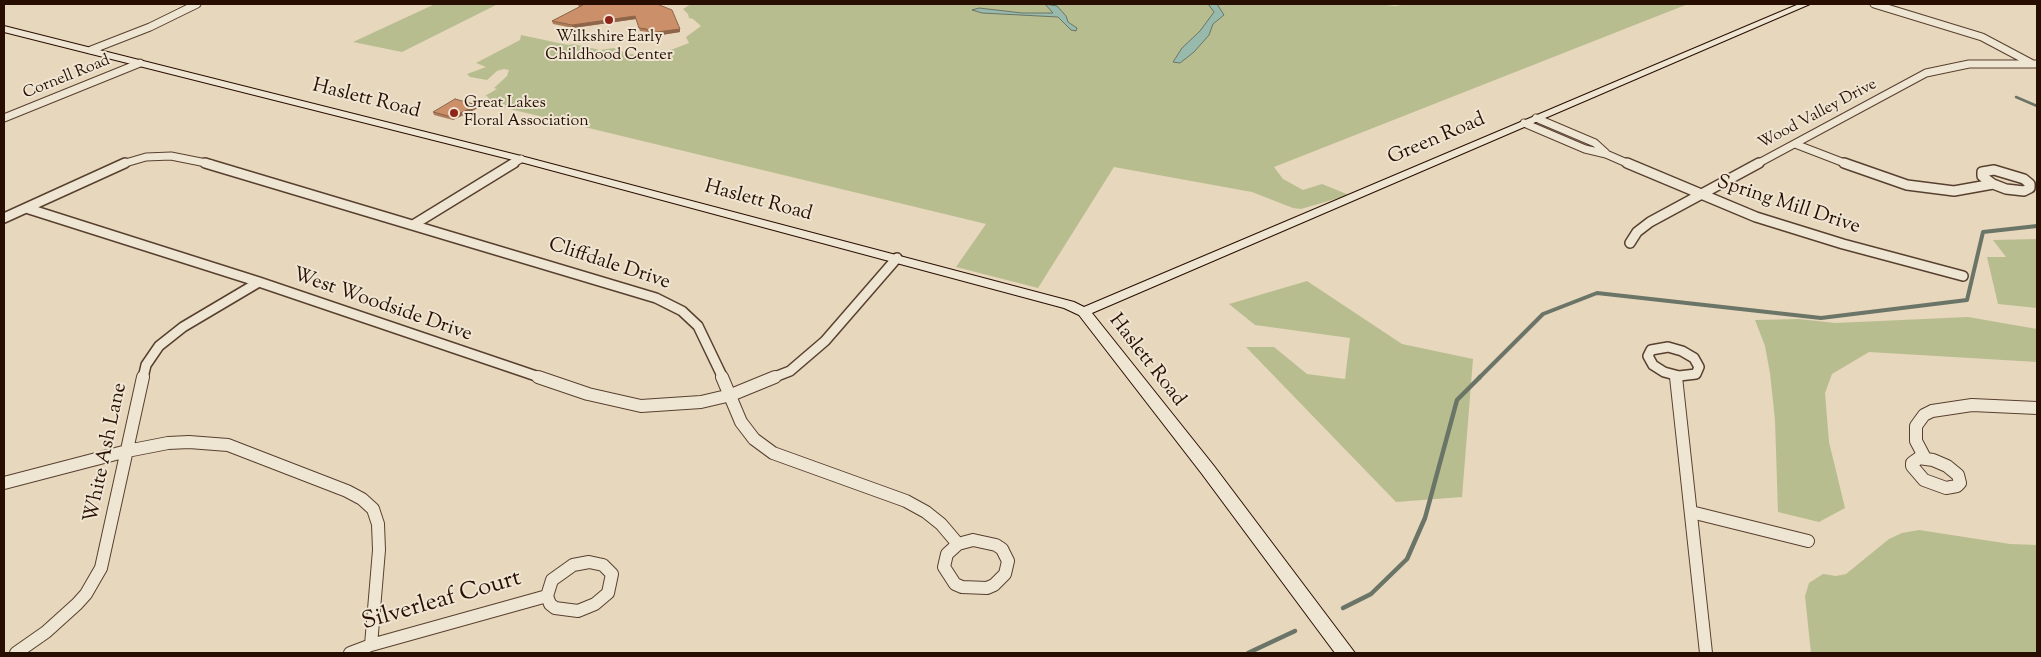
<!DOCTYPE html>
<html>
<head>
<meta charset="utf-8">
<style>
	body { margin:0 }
	#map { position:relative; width:2041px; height:657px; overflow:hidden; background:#e7d7bc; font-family:"Sorts Mill Goudy",serif }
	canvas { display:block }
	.frame { position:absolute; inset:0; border:5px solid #280e00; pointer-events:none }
</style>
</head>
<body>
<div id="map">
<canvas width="2041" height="657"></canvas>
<div class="frame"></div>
</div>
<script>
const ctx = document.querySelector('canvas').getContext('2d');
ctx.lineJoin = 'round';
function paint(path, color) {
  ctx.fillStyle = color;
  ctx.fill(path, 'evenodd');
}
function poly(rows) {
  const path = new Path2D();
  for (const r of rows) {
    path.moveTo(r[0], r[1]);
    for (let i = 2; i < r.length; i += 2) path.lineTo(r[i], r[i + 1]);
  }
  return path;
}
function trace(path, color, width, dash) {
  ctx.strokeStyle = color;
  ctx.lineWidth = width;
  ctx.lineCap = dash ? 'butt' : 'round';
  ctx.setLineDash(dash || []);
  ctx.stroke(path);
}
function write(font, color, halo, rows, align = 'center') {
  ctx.font = font + ' "Sorts Mill Goudy",serif';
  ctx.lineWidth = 4;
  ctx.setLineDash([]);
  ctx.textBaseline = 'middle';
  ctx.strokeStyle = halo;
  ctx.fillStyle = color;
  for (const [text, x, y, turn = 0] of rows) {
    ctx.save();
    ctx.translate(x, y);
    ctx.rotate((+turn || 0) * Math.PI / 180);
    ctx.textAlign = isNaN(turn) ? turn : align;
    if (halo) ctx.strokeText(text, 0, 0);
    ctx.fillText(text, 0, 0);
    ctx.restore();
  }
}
paint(poly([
	[435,4,498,4,402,52,353,42],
	[691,4,1378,4,1395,6,1409,4,1688,4,1274,167,1283,179,1303,190,1322,184,1349,195,1301,209,1293,208,1252,192,1114,167,1038,288,956,267,986,224,481,102,489,97,485,96,497,89,494,88,507,76,509,70,504,69,497,71,487,80,470,77,467,74,486,67,476,63,520,40,521,35,568,45,573,44,600,50,614,48,628,54,642,55,668,51,689,43,686,37,701,26,693,19,689,18,688,14,683,9],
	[2037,239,2037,308,1998,304,1987,257,2006,257,1993,240],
	[1307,281,1402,344,1473,359,1462,497,1396,502,1246,347,1274,347,1307,374,1345,379,1350,338,1255,325,1229,304],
	[1968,317,2037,329,2037,362,1869,352,1832,374,1825,393,1829,442,1845,508,1819,522,1778,512,1775,420,1770,373,1765,346,1755,320,1799,319,1835,323],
	[1919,530,2010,544,2037,545,2037,653,1811,653,1805,596,1809,583,1823,574,1836,576,1846,574,1889,539,1902,533]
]), '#b8bd8f');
const water = poly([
	[1045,4,1057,6,1066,16,1068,22,1077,28,1076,31,1071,30,1058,17,982,13,972,10,979,8,1022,13,1053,13,1045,4],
	[1208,4,1217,4,1224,15,1213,24,1209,35,1194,52,1180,63,1173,62,1182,48,1200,31,1214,12,1208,4]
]);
paint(water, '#97baac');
trace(water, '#6b7567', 1);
trace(poly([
	[2016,97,2037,106]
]), '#6b7567', 2.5);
trace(poly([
	[1479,378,1543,314,1597,293,1821,318,1967,300,1983,232,2037,226]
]), '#6b7567', 4);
trace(poly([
	[1343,608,1371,594,1407,559,1425,518,1457,400,1480,377],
	[1248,653,1295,631]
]), '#6b7567', 4.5);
const streetFar2 = poly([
	[1874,4,1982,37,2031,63],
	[91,50,150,27,197,4],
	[4,118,140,63],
	[1536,118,1595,143,1606,153],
	[1524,123,1585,149,1606,154,1629,164],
	[1795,144,1847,164],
	[122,164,146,157,171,156,211,164],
	[512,164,521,159],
	[1757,164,1926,73,1969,64,2037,64]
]);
const streetFar1 = poly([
	[205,163,656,298,682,311,698,326,723,378],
	[1627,163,1756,217,1843,244,1963,276],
	[1844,163,1907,185,1954,191,1993,184],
	[1994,170,2024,179,2030,184,2030,188,2024,191,2006,189,1993,184,1982,176,1982,172,1994,170],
	[26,208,259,282,542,378],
	[4,218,125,163],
	[413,225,514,163],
	[1630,243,1637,232,1650,222,1759,163],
	[1668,347,1682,351,1694,358,1699,367,1696,374,1679,376,1664,372,1653,365,1648,356,1651,350,1668,347],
	[1676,376,1676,378],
	[143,378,146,365,159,346,183,327,259,282],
	[772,378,790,371,825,341,897,258]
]);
const street = poly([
	[538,377,588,394,641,406,701,402,731,395,775,377],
	[722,377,741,422,754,439,773,453,906,501,926,512,941,524,958,544],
	[1676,377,1706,653],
	[1919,458,1933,460,1947,466,1958,475,1960,483,1957,486,1946,488,1924,480,1912,466,1912,463,1919,458],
	[1925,458,1916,441,1916,426,1924,415,1932,411,1972,405,2037,408],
	[4,483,127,451,168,443,189,442,228,445,347,491,362,499,373,509,378,524,379,550,371,645],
	[1691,512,1808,541],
	[973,540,996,545,1002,549,1008,561,1005,574,994,585,987,588,962,587,955,584,944,567,947,554,958,544,973,540],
	[589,562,603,565,612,574,608,593,595,604,578,611,555,608,550,604,547,596,552,580,573,565,589,562],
	[16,653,46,632,77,604,86,594,101,568,143,377],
	[350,653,371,645,547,596]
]);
const secondary = poly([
	[1799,4,1810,4,1092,313,1214,466,1355,653,1335,653,1202,474,1079,315,1064,308,517,161,4,32,4,26,525,157,1074,302,1084,307,1799,4]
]);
trace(streetFar2, '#58402f', 9);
trace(streetFar1, '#58402f', 12);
trace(street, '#58402f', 14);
trace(secondary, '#280e00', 2);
trace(streetFar2, '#efe5d3', 7);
trace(streetFar1, '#efe5d3', 9);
trace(street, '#efe5d3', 12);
paint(secondary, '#efe5d3');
paint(poly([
	[570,4,657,4,680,32,649,37,648,32,640,31,636,19,573,28,553,24,552,21,579,7,578,5],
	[477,105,478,108,453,120,434,115,433,112]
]), '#af7c5a');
paint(poly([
	[635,16,636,19,573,28,572,25],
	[680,29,680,32,649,37,649,33],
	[477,105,478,108,453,120,452,117]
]), '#8e654a');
const building = poly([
	[579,4,657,4,672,10,680,29,649,33,647,29,639,28,635,16,572,25,552,21,583,5,579,4],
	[455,99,477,105,452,117,433,112,455,99]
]);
paint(building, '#cb9069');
trace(building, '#8e654a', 1);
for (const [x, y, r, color] of [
	[609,20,5,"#8f2418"],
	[454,113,5,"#8f2418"]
]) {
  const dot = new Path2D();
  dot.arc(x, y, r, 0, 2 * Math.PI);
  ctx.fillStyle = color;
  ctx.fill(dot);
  trace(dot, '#efe5d3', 2);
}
write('16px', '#280e00', '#efe5d3', [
	["Wilkshire Early",609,38],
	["Childhood Center",609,56],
	["Great Lakes",464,104,"left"],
	["Floral Association",464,122,"left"]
]);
write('16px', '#280e00', '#efe5d3', [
	["Cornell Road",67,78,-22],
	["Wood Valley Drive",1818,115,-28]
]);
write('20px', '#280e00', '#efe5d3', [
	["Haslett Road",366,100,14],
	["Green Road",1437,140,-23],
	["Haslett Road",758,202,15],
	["Spring Mill Drive",1788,206,18],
	["Cliffdale Drive",609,265,18],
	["West Woodside Drive",382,306,19],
	["Haslett Road",1146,361,52],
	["White Ash Lane",107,453,-78]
]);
write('24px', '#280e00', '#efe5d3', [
	["Silverleaf Court",442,602,-16]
]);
</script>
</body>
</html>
